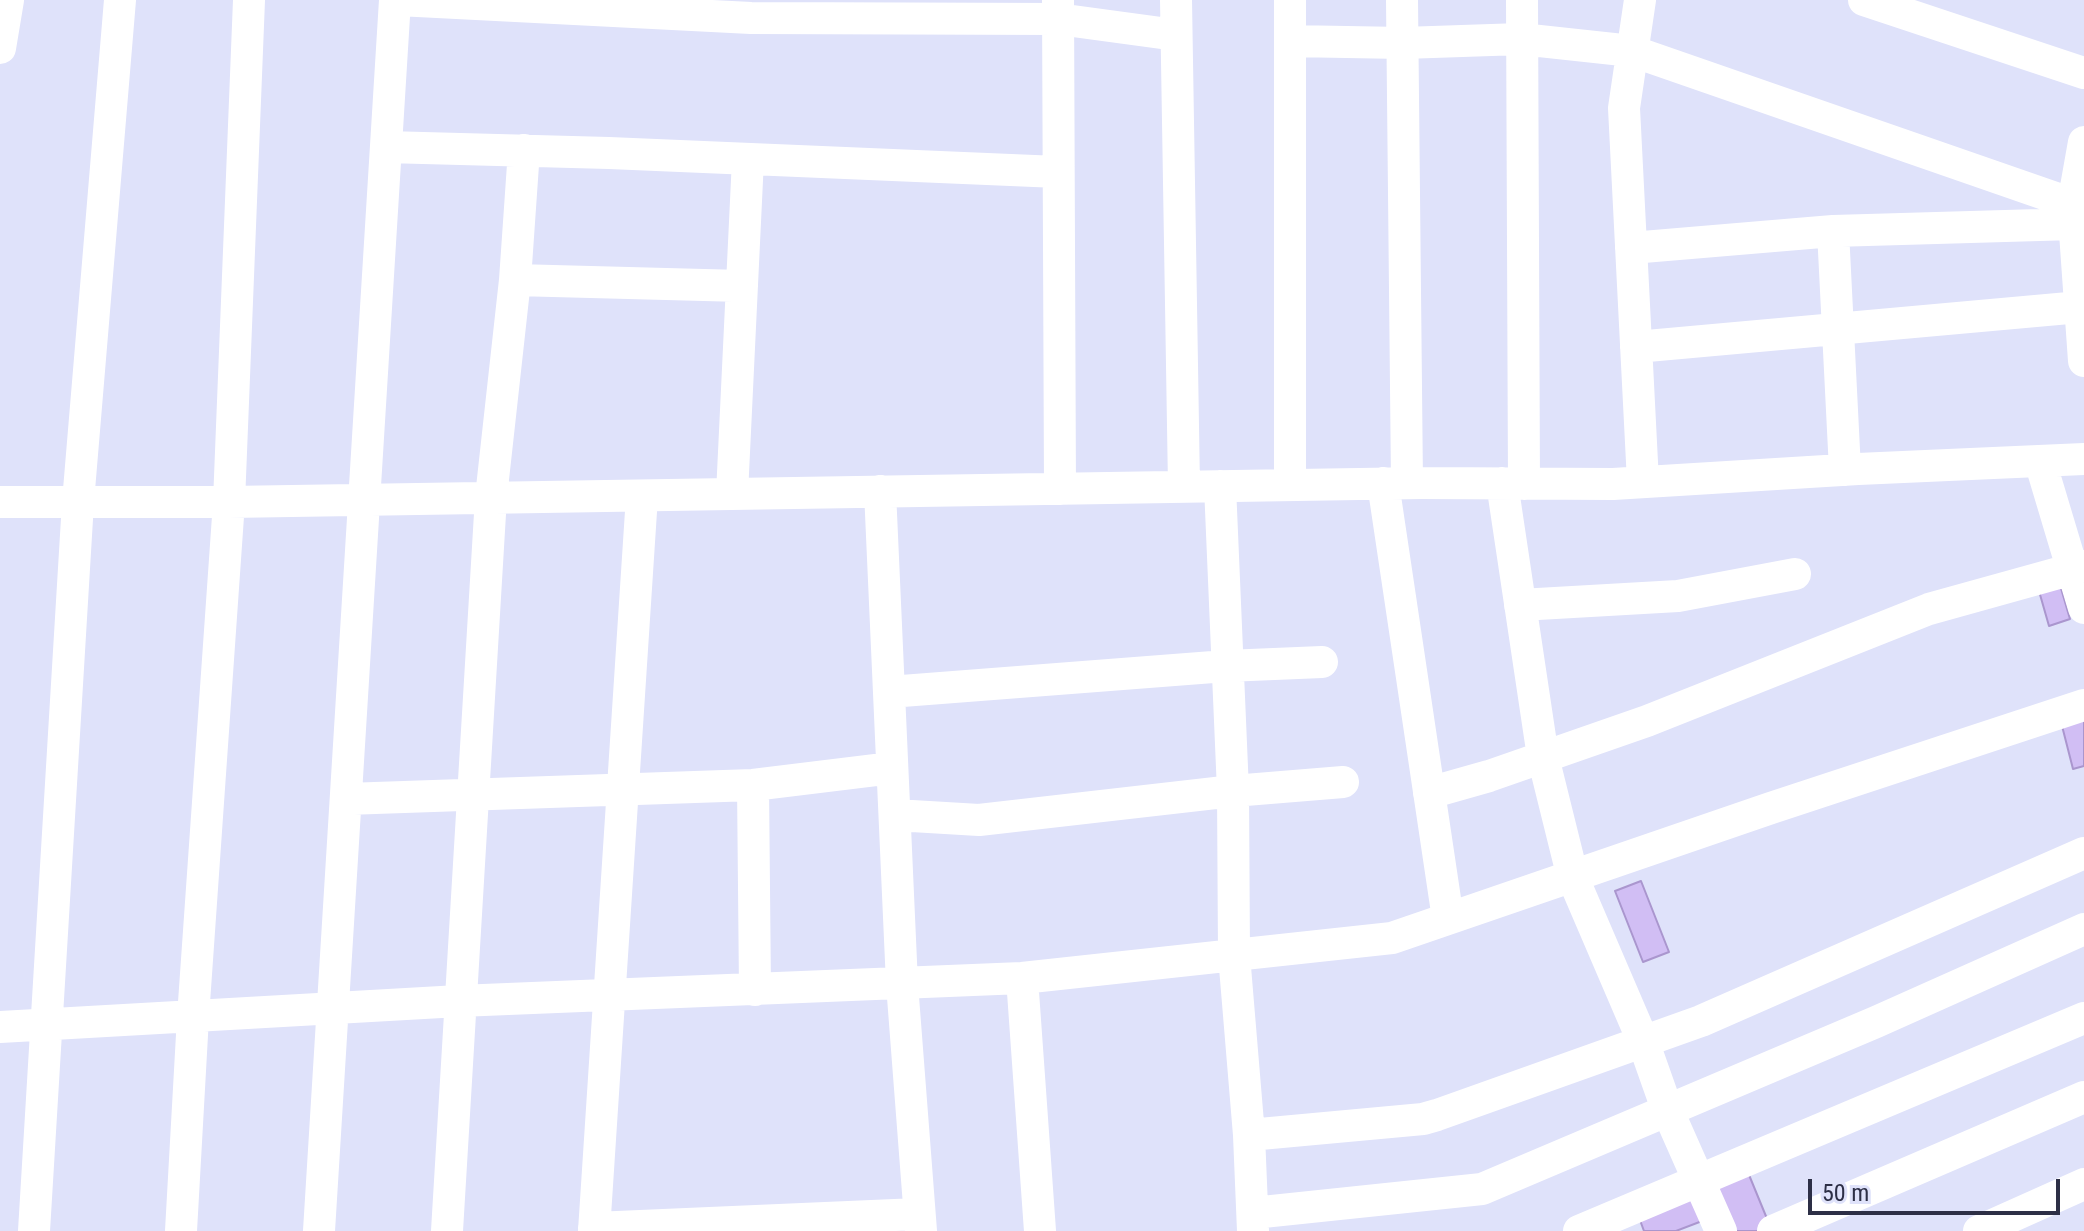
<!DOCTYPE html>
<html>
<head>
<meta charset="utf-8">
<style>
	body { margin:0 }
	#map { position:relative; width:2084px; height:1231px; overflow:hidden; background:#dfe2fa; font-family:"Roboto Condensed",sans-serif }
	canvas { display:block }
	.scale { position:absolute; left:1808px; top:1179px; width:252px; height:36px; box-sizing:border-box; border:4px solid #2d2f46; border-top:0; padding-left:10px; font-size:24px; line-height:28px; white-space:nowrap; color:#2d2f46; -webkit-text-stroke:6px #dfe2fa; paint-order:stroke }
</style>
</head>
<body>
<div id="map">
<canvas width="2084" height="1231"></canvas>
<div class="scale">50 m</div>
</div>
<script>
const ctx = document.querySelector('canvas').getContext('2d');
ctx.lineJoin = 'round';
function paint(path, color) {
  ctx.fillStyle = color;
  ctx.fill(path, 'evenodd');
}
function poly(rows) {
  const path = new Path2D();
  for (const r of rows) {
    path.moveTo(r[0], r[1]);
    for (let i = 2; i < r.length; i += 2) path.lineTo(r[i], r[i + 1]);
  }
  return path;
}
function trace(path, color, width, dash) {
  ctx.strokeStyle = color;
  ctx.lineWidth = width;
  ctx.lineCap = dash ? 'butt' : 'round';
  ctx.setLineDash(dash || []);
  ctx.stroke(path);
}
const building = poly([
	[2058,578,2070,619,2049,626,2037,584,2058,578],
	[2084,712,2084,766,2073,769,2060,718,2084,712],
	[1641,881,1669,952,1643,962,1615,891,1641,881],
	[1747,1170,1770,1226,1759,1231,1726,1231,1707,1187,1747,1170],
	[1699,1188,1710,1218,1676,1231,1644,1231,1637,1212,1699,1188]
]);
paint(building, '#d1bef4');
trace(building, '#aa96ce', 2);
trace(poly([
	[398,0,751,18,1058,19,1176,35],
	[1058,0,1060,489],
	[1176,0,1184,486],
	[1402,0,1407,483],
	[1522,0,1524,484],
	[1640,0,1624,108,1643,482],
	[1864,0,2084,73],
	[1290,41,1403,43,1521,39,1632,51,2073,204],
	[0,48,8,0],
	[2084,142,2073,204,2084,361],
	[386,147,609,153,1058,172],
	[1833,231,1845,470],
	[1631,248,1833,231,2074,224],
	[515,280,742,286],
	[1636,347,2080,307],
	[2040,461,2084,608],
	[1383,483,1448,919],
	[1502,483,1543,757,1573,878,1643,1041,1667,1109,1721,1231],
	[1290,485,1290,0],
	[1220,486,1233,791,1234,955,1249,1135,1253,1231],
	[880,491,902,984,921,1231],
	[732,494,748,159],
	[0,502,229,502,1422,483,1613,484,1858,469,2084,459],
	[1520,605,1678,596,1795,574],
	[889,692,1226,666,1322,662],
	[753,785,755,990],
	[1429,793,1489,776,1647,721,1929,609,2084,566],
	[346,799,753,785,892,768],
	[895,815,979,820,1233,791,1343,782],
	[1022,978,1040,1231],
	[0,1027,459,1001,1022,978,1392,938,1771,808,2084,705],
	[1249,1135,1423,1119,1437,1115,1701,1021,2084,853],
	[1253,1213,1482,1189,1876,1022,2084,929],
	[594,1228,918,1214],
	[34,1231,78,502,120,0],
	[181,1231,193,1017,229,502,249,0],
	[319,1231,395,0],
	[447,1231,491,497,515,280,524,150],
	[594,1231,642,496],
	[1579,1231,2084,1018],
	[1773,1231,2084,1097],
	[1979,1231,2084,1184]
]), '#fff', 32);
</script>
</body>
</html>
